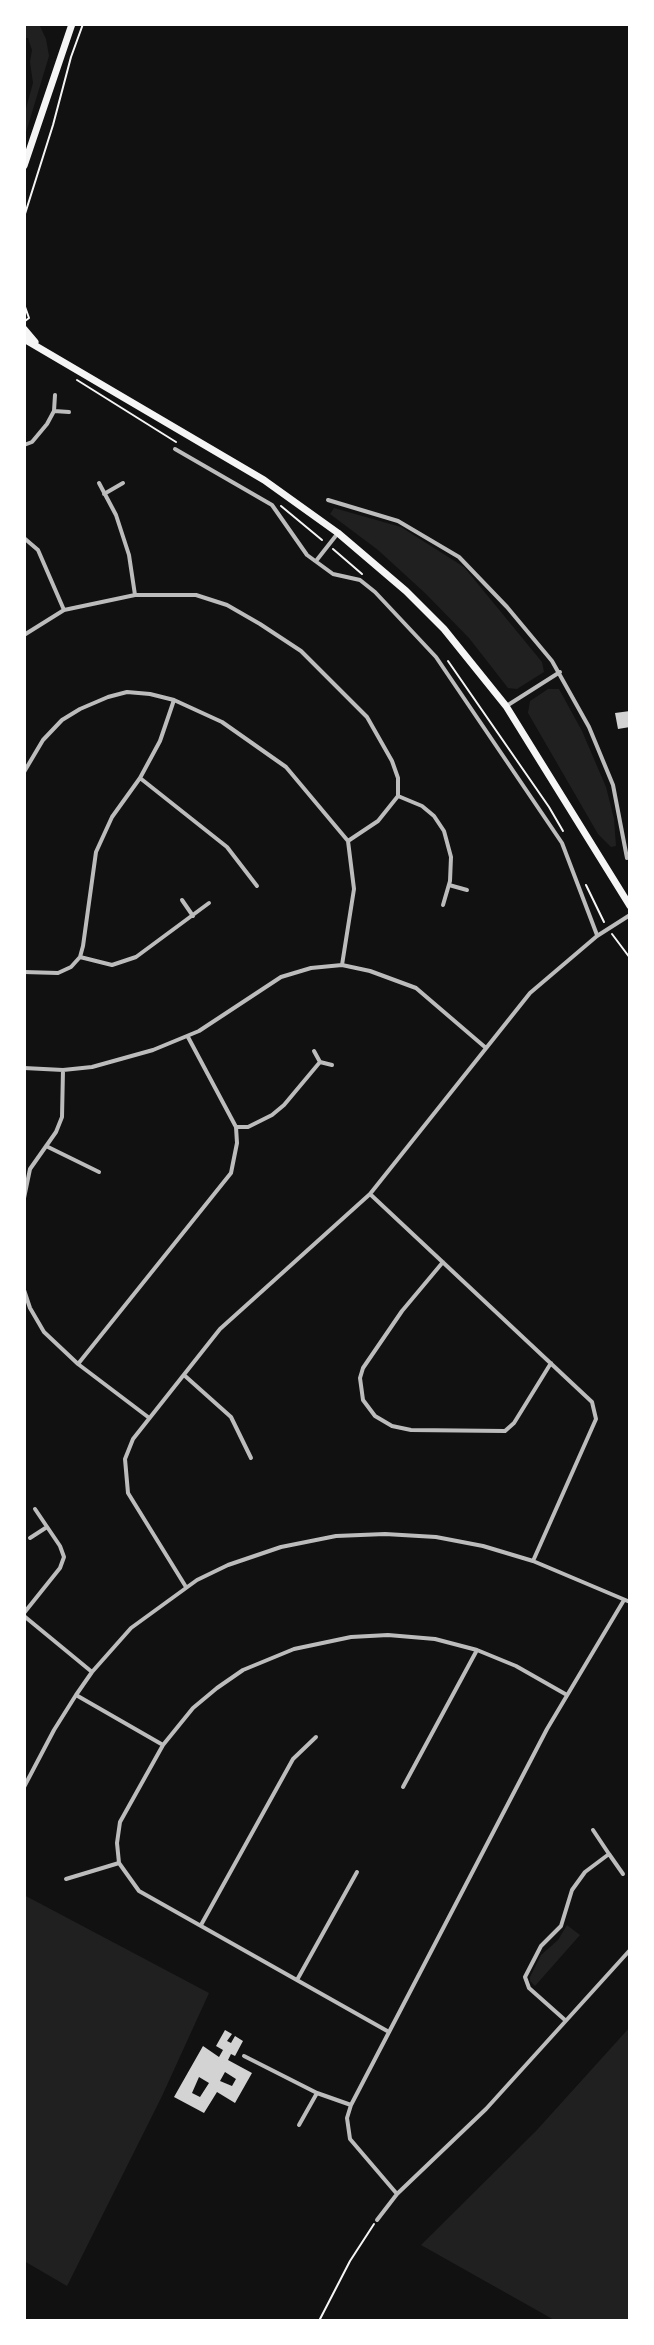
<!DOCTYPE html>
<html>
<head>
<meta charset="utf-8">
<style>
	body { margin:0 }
	#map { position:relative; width:654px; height:2345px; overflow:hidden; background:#111; font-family:"Exo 2",sans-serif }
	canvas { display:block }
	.frame { position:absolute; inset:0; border:26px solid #fff; pointer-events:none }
</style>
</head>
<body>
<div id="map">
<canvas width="654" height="2345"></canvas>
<div class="frame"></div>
</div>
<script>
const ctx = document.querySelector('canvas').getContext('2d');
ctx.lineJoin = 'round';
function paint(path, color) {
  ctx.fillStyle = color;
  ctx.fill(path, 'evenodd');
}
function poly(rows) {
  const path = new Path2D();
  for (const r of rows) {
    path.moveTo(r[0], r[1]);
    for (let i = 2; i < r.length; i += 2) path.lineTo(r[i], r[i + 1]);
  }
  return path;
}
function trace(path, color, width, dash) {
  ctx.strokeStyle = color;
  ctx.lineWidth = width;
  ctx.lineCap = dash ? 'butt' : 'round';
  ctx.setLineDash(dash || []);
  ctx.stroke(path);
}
paint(poly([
	[24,24,39,24,46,39,49,56,24,139,24,116,33,83,30,62,32,50,28,38,24,38],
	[334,508,401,527,464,567,542,662,544,672,517,689,508,688,469,638,425,593,378,550,330,514],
	[548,689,559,689,582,731,606,787,614,819,616,846,611,847,598,834,528,713,530,701],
	[24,1895,209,1993,162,2096,67,2286,24,2261],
	[567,1925,580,1935,535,1986,530,1981,530,1977,541,1955,558,1940],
	[630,2027,630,2321,556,2321,421,2245,536,2131]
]), '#202020');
paint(poly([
	[630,711,630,727,618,729,615,713],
	[225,2030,232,2034,227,2041,231,2043,235,2036,243,2041,235,2056,231,2054,228,2060,252,2073,235,2103,217,2092,204,2113,174,2097,203,2046,219,2057,223,2050,216,2046],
	[225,2072,236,2079,232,2086,220,2081],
	[199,2077,209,2083,200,2097,192,2093]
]), '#d3d3d3');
trace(poly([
	[24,217,53,125,71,57,83,24],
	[24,304,29,318,25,321],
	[77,380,176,442],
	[281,506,322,540],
	[333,549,362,574],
	[448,661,549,807,563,831],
	[586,885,604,922],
	[612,934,630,958],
	[319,2321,350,2261,374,2224]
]), '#f5f5f5', 2);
trace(poly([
	[54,411,69,412],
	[24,445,32,442,47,424,54,411,55,395],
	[175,449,272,505,307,555,333,574,360,580,375,592,436,657,562,843,597,935],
	[99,483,116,515,129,555,135,595],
	[104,494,123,483],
	[328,500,398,521,459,557,507,607,552,661,589,727,613,785,627,858],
	[24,538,38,550,64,610],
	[316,561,338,533],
	[24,635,64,610,135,595,196,595,227,605,260,624,301,651,367,717,392,761,398,778,398,796,378,821,348,841],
	[508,705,560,672],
	[24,772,43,740,62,720,80,709,108,697,127,692,150,694,174,700,222,722,286,767,348,841,354,889,342,965],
	[140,778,227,847,257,886],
	[398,796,422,806,434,816,444,831,451,857,450,881,443,905],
	[449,885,467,890],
	[182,900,193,916],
	[80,957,112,965,136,957,209,903],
	[24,972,58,973,71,967,80,957,83,946,96,852,112,817,140,778,160,741,174,700],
	[314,1051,320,1062,332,1065],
	[24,1068,63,1070,92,1067,153,1050,199,1031,281,977,311,968,342,965,370,971,416,988,486,1048],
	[237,1127,248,1127,272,1115,284,1105,320,1062],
	[46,1146,99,1172],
	[370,1194,592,1402,596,1419,533,1561],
	[24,1198,30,1169,56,1132,62,1117,63,1070],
	[443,1262,402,1311,363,1368,360,1378,363,1400,375,1416,392,1426,411,1430,505,1431,514,1423,551,1363],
	[24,1290,30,1308,44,1332,78,1364,148,1417],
	[78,1364,231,1173,237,1143,236,1127,188,1037],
	[184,1375,231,1417,251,1458],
	[30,1538,47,1527],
	[186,1587,128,1493,125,1459,133,1439,220,1329,370,1194,530,993,597,936,630,915],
	[24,1613,60,1568,64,1557,60,1546,35,1509],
	[24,1616,92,1672],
	[76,1695,163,1745],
	[24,1787,54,1730,76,1695,92,1672,131,1628,197,1580,228,1565,281,1547,336,1536,385,1534,436,1537,483,1546,533,1561,630,1602],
	[403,1787,477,1650],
	[593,1830,609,1854],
	[66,1879,119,1863],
	[201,1925,293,1759,316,1737],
	[297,1980,357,1872],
	[565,2020,529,1988,525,1977,541,1946,561,1926,572,1890,585,1872,609,1854,623,1874],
	[389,2032,139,1891,119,1863,117,1843,120,1822,163,1745,193,1708,217,1688,243,1670,294,1649,351,1637,388,1635,435,1639,477,1650,516,1666,567,1695],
	[244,2056,317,2093,351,2105],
	[299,2125,317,2093],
	[397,2194,350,2139,347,2118,351,2105,547,1729,624,1600],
	[377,2220,397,2194,486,2109,630,1950]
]), '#bcbcbc', 4);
trace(poly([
	[24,166,72,24],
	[24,329,35,342],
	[24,339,264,480,338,533,406,591,444,629,506,706,630,906]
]), '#f5f5f5', 7);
</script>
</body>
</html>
